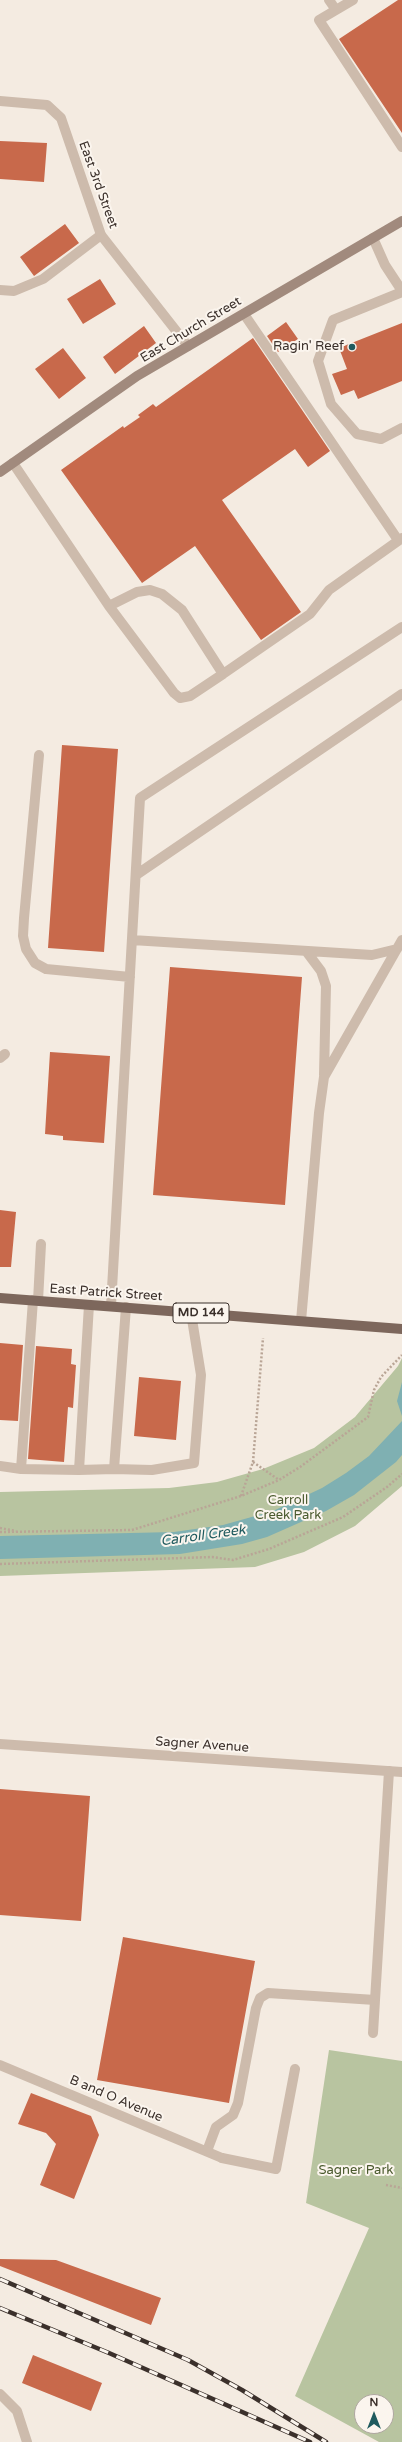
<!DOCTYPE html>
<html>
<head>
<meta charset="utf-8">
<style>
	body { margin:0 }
	#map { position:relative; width:402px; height:2442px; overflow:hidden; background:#f4ebe1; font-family:"Varela Round",sans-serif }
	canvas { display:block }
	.north { position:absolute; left:354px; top:2394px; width:40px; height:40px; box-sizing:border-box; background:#fbf5ee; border:1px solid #aea6a0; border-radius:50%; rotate:0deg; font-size:11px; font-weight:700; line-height:16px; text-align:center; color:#3b302b }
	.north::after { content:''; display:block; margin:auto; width:14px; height:18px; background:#1f5a5e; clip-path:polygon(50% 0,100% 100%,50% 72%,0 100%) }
</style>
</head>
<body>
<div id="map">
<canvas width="402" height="2442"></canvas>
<div class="north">N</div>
</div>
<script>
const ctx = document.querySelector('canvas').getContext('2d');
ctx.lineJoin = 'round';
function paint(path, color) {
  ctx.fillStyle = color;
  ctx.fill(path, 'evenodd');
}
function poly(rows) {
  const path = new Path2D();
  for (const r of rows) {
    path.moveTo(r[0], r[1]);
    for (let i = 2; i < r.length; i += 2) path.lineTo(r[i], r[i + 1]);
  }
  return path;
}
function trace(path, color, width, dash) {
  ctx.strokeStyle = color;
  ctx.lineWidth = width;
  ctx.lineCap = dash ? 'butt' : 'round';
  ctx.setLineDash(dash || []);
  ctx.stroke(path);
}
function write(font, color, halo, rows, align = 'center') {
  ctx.font = font + ' "Varela Round",sans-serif';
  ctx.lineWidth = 4;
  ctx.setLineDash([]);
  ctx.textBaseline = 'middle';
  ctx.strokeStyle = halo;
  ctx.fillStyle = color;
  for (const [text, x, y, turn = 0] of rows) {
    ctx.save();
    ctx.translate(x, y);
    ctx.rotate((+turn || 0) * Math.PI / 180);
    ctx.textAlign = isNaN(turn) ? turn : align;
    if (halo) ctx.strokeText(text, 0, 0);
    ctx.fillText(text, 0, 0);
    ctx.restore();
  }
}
paint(poly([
	[402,1358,402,1486,355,1526,304,1552,255,1567,0,1576,0,1492,169,1488,217,1482,263,1469,314,1448,355,1417,398,1366],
	[329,2050,402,2061,402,2442,379,2442,295,2396,369,2228,306,2203],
	[362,2402,386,2402,386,2426,362,2426]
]), '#b8c4a0');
paint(poly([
	[402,1382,402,1416,397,1401],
	[402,1421,402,1455,396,1462,354,1495,326,1511,267,1537,242,1544,180,1554,0,1559,0,1536,174,1532,223,1525,273,1511,322,1488,346,1473,369,1456]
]), '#7fb0b2');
paint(poly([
	[398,0,402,0,402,133,339,39],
	[0,141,47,143,44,182,0,179],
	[65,224,79,243,34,276,20,257],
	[100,279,116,304,83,324,67,299],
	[286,322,298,339,278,352,267,336],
	[402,323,402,381,358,399,354,390,341,395,332,374,347,369,339,348],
	[144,326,156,343,115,374,103,357],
	[253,338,330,451,308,467,295,449,222,500,301,612,261,640,195,546,142,583,61,470,123,426,124,428,140,417,138,415,153,404,156,407],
	[63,348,86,378,59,399,35,369],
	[62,745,118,749,104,952,48,948],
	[170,967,302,977,285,1205,153,1195],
	[50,1052,110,1056,104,1143,63,1140,63,1136,45,1134],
	[0,1210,16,1212,11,1267,0,1267],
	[0,1343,23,1345,18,1421,0,1420],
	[36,1346,72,1349,71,1364,76,1365,73,1408,68,1407,64,1462,28,1459],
	[139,1377,181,1381,176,1440,134,1436],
	[0,1789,90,1796,81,1921,0,1915],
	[123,1937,255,1961,229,2103,97,2080],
	[31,2093,91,2116,99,2135,74,2199,40,2185,56,2144,46,2133,18,2124],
	[0,2259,56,2260,161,2298,151,2325,0,2266],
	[33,2355,102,2383,91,2411,22,2383]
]), '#c8694b');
trace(poly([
	[253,1462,279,1480],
	[241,1496,253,1462,263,1338],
	[0,1528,16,1531],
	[0,1532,132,1530,241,1496,279,1480,300,1467,368,1417,374,1390,381,1377,402,1355],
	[0,1564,212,1557,233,1560,269,1549,343,1517,387,1487,402,1474],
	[386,2185,402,2188]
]), '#b9a596', 2.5, [2, 2]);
trace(poly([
	[329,0,336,10],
	[353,0,319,20,402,147],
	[373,238,385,265,402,291],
	[0,290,14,291,43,279,101,235],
	[402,292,333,320,318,361,331,404,357,434,381,439,402,428],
	[244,314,398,540],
	[13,463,109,606,174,693,180,698,190,696,223,674],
	[109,606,137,592,150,590,162,594,182,610,223,674,310,614,329,590,402,538],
	[39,755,24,918,23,936,26,949,35,963,46,969,130,977],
	[136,875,402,694],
	[132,940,372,955,397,949],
	[306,951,321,971,326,986,324,1075],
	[0,1058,5,1054],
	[33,1300,21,1469,79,1470,89,1305],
	[38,1301,41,1244],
	[111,1306,140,798,402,627],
	[126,1307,114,1469,152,1470,194,1463,201,1375,191,1313],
	[301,1321,319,1113,324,1077,402,940],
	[0,1466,21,1469],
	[79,1470,114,1469],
	[373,2033,389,1771],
	[207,2151,216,2127,233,2115,238,2103,256,2008,260,1998,268,1993,375,2000],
	[222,2158,276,2169,295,2069],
	[0,2394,17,2411,27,2442]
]), '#cdbbac', 10);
trace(poly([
	[0,101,47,105,61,118,101,235,188,346],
	[0,1744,402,1772],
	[0,2065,222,2158]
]), '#cdbbac', 10);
trace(poly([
	[0,472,137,376,402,221]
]), '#a18a7d', 10);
trace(poly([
	[0,1298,402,1329]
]), '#7d675c', 10);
const rail = poly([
	[0,2279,188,2360,242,2390,326,2442],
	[0,2308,109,2353,310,2442]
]);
trace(rail, '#3b302b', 4.5);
trace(rail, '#fbf5ee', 3, [9]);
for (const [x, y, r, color] of [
	[352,347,4,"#1f5a5e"]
]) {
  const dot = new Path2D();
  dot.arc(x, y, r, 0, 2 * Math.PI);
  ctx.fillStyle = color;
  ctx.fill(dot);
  trace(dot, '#fbf5ee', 1.5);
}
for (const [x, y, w] of [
	[201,1313,56]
]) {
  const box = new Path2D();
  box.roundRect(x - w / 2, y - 10, w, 20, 3);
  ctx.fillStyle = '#fbf5ee';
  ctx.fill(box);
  trace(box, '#3b302b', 1);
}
write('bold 12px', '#3b302b', null, [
	["MD 144",201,1313]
]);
write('13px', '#3b302b', '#fbf5ee', [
	["East 3rd Street",98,185,70],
	["East Church Street",191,330,-31],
	["East Patrick Street",106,1293,4],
	["Sagner Avenue",202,1745,4],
	["B and O Avenue",116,2099,23]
]);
write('13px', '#3b302b', '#fbf5ee', [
	["Ragin' Reef",344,347]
], 'right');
write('13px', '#4a5a2e', '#fbf5ee', [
	["Carroll",288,1501],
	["Creek Park",288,1516],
	["Sagner Park",356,2171]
]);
write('italic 14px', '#1f5a5e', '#fbf5ee', [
	["Carroll Creek",203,1536,-8]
]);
</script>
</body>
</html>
